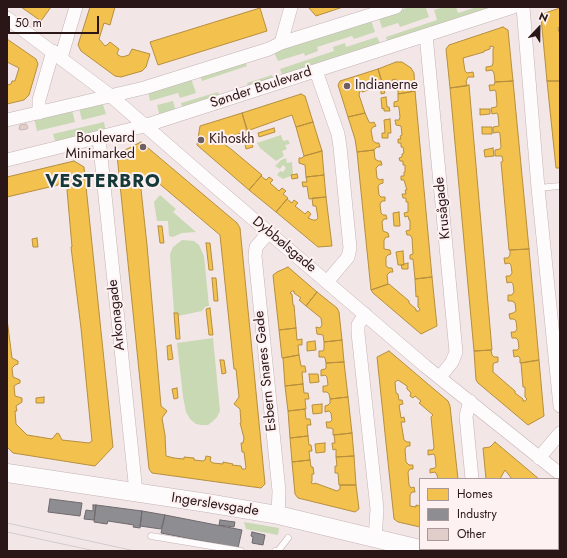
<!DOCTYPE html>
<html>
<head>
<meta charset="utf-8">
<style>
	body { margin:0 }
	#map { position:relative; width:567px; height:558px; overflow:hidden; background:#f3e6e7; font-family:Jost,sans-serif }
	canvas { display:block }
	.frame { position:absolute; inset:0; border:8px solid #2a1617; pointer-events:none }
	.legend { position:absolute; left:419px; top:478px; width:140px; height:72px; box-sizing:border-box; background:#fdf1f2; border:1px solid #a9999a; margin:0; padding:5px 7px; list-style:none; font-size:12px; color:#2a1617 }
	.legend li { display:flex; align-items:center; gap:8px; height:20px }
	.legend b { width:20px; border:1px solid #a9999a }
	.north { position:absolute; left:519px; top:8px; width:40px; height:40px; -webkit-text-stroke:3px #fdf1f2; paint-order:stroke; rotate:22deg; font-size:11px; font-weight:700; line-height:16px; text-align:center; color:#2a1617 }
	.north::after { content:''; display:block; margin:auto; width:14px; height:18px; background:#2a1617; clip-path:polygon(50% 0,100% 100%,50% 72%,0 100%) }
	.scale { position:absolute; left:8px; top:16px; width:91px; height:18px; box-sizing:border-box; border:2px solid #2a1617; border-top:0; padding-left:5px; font-size:12px; line-height:14px; white-space:nowrap; color:#2a1617; -webkit-text-stroke:3px #fdf1f2; paint-order:stroke }
</style>
</head>
<body>
<div id="map">
<canvas width="567" height="558"></canvas>
<div class="frame"></div>
<ul class="legend">
<li><b style="height:11px;background:#f2c14e"></b>Homes</li>
<li><b style="height:11px;background:#8d8d92"></b>Industry</li>
<li><b style="height:11px;background:#e1cecb"></b>Other</li>
</ul>
<div class="north">N</div>
<div class="scale">50 m</div>
</div>
<script>
const ctx = document.querySelector('canvas').getContext('2d');
ctx.lineJoin = 'round';
function paint(path, color) {
  ctx.fillStyle = color;
  ctx.fill(path, 'evenodd');
}
function poly(rows) {
  const path = new Path2D();
  for (const r of rows) {
    path.moveTo(r[0], r[1]);
    for (let i = 2; i < r.length; i += 2) path.lineTo(r[i], r[i + 1]);
  }
  return path;
}
function trace(path, color, width, dash) {
  ctx.strokeStyle = color;
  ctx.lineWidth = width;
  ctx.lineCap = dash ? 'butt' : 'round';
  ctx.setLineDash(dash || []);
  ctx.stroke(path);
}
function write(font, color, halo, rows, align = 'center') {
  ctx.font = font + ' Jost,sans-serif';
  ctx.lineWidth = 4;
  ctx.setLineDash([]);
  ctx.textBaseline = 'middle';
  ctx.strokeStyle = halo;
  ctx.fillStyle = color;
  for (const [text, x, y, turn = 0] of rows) {
    ctx.save();
    ctx.translate(x, y);
    ctx.rotate((+turn || 0) * Math.PI / 180);
    ctx.textAlign = isNaN(turn) ? turn : align;
    if (halo) ctx.strokeText(text, 0, 0);
    ctx.fillText(text, 0, 0);
    ctx.restore();
  }
}
paint(poly([
	[409,7,428,7,426,8,429,17,400,27,398,23,382,28,379,18],
	[444,7,456,7,458,13,477,7,497,7,388,44,386,37,437,20,434,10],
	[371,20,375,32,354,39,352,36,317,47,318,51,305,56,304,53,278,61,274,52],
	[377,37,381,45,283,78,280,69,334,51,333,47,345,43,346,47],
	[245,61,247,66,202,81,200,76],
	[272,75,274,80,249,89,247,83],
	[191,78,196,93,180,98,178,93,150,101,148,91],
	[218,92,220,98,183,110,181,103],
	[173,101,176,111,160,117,157,105],
	[102,102,106,114,82,120,79,108],
	[72,110,75,122,37,131,34,118],
	[104,122,106,132,56,144,53,134],
	[281,135,283,141,288,140,290,144,285,145,287,149,282,151,284,156,276,161,260,148,257,143],
	[286,158,287,163,292,162,293,175,283,179,277,175,280,171,283,172,286,168,283,165,280,169,275,166,281,160],
	[160,195,176,209,173,212,196,232,182,233,173,237,169,236,168,221,157,221,154,202],
	[182,240,194,241,199,245,204,256,209,306,205,307,202,311,178,316,178,313,174,313,170,254,173,247],
	[213,338,220,411,217,417,213,421,208,425,201,425,196,424,190,419,186,412,183,397,177,343],
	[244,522,279,528,278,535,246,529]
]), '#c8d9b4');
const homes = poly([
	[21,7,51,7,41,21,21,7],
	[90,7,115,7,110,25,104,23,99,39,105,46,107,45,110,42,119,49,117,53,118,55,122,57,129,55,132,49,150,54,146,67,142,71,121,77,115,76,81,51,78,45,90,7],
	[308,7,343,7,316,16,308,7],
	[260,8,267,31,158,65,150,42,260,8],
	[560,8,560,26,558,28,559,32,560,32,560,81,547,81,541,17,545,13,560,8],
	[503,27,508,30,513,81,495,82,494,73,492,70,486,71,486,67,492,66,493,63,493,49,494,47,490,46,490,49,484,51,484,52,463,58,465,71,467,73,473,72,474,77,468,77,466,81,467,86,450,88,446,49,449,45,503,27],
	[7,39,36,59,38,64,29,95,24,100,7,104,7,85,11,84,12,81,15,81,19,68,7,62,7,39],
	[396,62,402,62,411,68,414,73,415,91,398,94,398,81,395,79,392,80,393,81,383,85,378,69,396,62],
	[378,69,385,93,381,94,381,88,379,87,362,92,362,90,360,91,359,95,365,113,348,117,338,85,340,81,378,69],
	[513,81,529,249,509,250,501,162,503,161,502,156,495,156,495,150,500,149,501,147,500,134,499,132,493,133,493,127,499,126,498,115,497,113,492,114,491,108,496,107,497,105,496,92,495,90,490,91,489,85,494,85,495,82,513,81],
	[547,81,560,81,560,168,556,168,547,81],
	[469,85,492,350,474,351,450,88,469,85],
	[415,91,432,277,415,279,413,259,410,259,410,255,413,254,412,238,410,235,407,235,406,231,410,230,410,220,409,220,408,216,405,217,404,213,408,212,408,202,406,202,406,198,403,198,402,194,406,194,405,190,407,190,404,180,401,180,401,176,404,176,404,172,405,172,405,165,403,165,403,161,400,161,399,158,402,157,402,154,404,153,403,147,401,147,401,143,398,143,398,139,401,139,400,136,402,135,401,126,396,125,395,120,399,120,400,117,399,108,398,106,394,107,394,102,398,101,398,94,415,91],
	[301,94,305,96,313,122,296,127,292,115,247,131,242,113,301,94],
	[386,97,387,107,389,107,390,111,384,111,384,108,382,109,381,98,386,97],
	[480,109,490,109,490,114,480,115,480,109],
	[242,113,251,141,245,144,242,136,243,134,241,133,228,137,226,136,222,138,221,142,231,149,262,175,249,190,197,145,200,126,242,113],
	[365,113,369,122,371,123,374,122,376,126,373,127,371,130,373,141,376,143,379,143,380,147,377,147,374,150,357,152,355,139,348,117,365,113],
	[390,119,391,133,388,133,388,138,382,138,382,133,385,133,384,120,390,119],
	[313,122,322,151,304,156,296,127,313,122],
	[482,127,492,127,492,134,482,134,482,127],
	[274,128,275,132,259,137,258,133,274,128],
	[251,141,253,147,246,149,245,144,251,141],
	[141,142,237,223,240,228,265,484,261,488,152,473,149,469,117,155,123,152,123,151,141,142],
	[149,175,220,235,234,369,236,369,239,397,234,404,240,409,241,423,240,423,244,438,243,443,241,443,242,452,244,452,246,468,245,469,242,469,241,466,232,465,233,464,223,462,223,464,213,463,210,461,211,457,206,456,205,460,203,461,194,460,194,458,184,457,184,459,174,458,166,456,165,435,162,418,167,411,161,406,147,245,140,180,149,175],
	[493,148,494,156,485,157,484,150,493,148],
	[374,150,375,159,378,161,381,161,382,165,379,165,376,168,377,178,380,180,383,179,383,183,380,184,378,186,379,195,381,197,385,197,385,201,382,201,380,204,381,213,383,215,386,215,387,219,384,219,382,222,383,231,388,233,389,237,386,237,384,240,384,249,390,250,391,254,388,255,386,257,386,266,389,268,392,268,393,272,390,272,387,275,388,284,371,290,357,152,374,150],
	[322,151,324,175,306,177,305,165,299,163,299,158,302,158,304,156,322,151],
	[74,161,84,167,113,447,95,466,13,453,7,447,7,319,12,358,18,361,18,364,15,365,12,368,13,377,20,380,20,383,17,384,14,386,15,396,22,398,22,402,16,406,17,411,15,411,16,424,27,435,52,439,57,433,59,434,62,440,89,443,92,441,81,328,71,247,72,247,67,190,68,190,68,180,58,184,58,185,7,197,7,177,74,161],
	[297,174,298,178,292,179,291,175,297,174],
	[324,175,326,197,309,199,307,186,303,187,302,182,307,182,306,177,324,175],
	[261,176,266,180,269,177,273,180,270,183,279,191,282,188,286,191,283,194,288,198,276,212,249,190,261,176],
	[326,197,332,246,318,247,276,212,287,199,292,203,294,200,298,203,295,206,305,214,308,211,311,214,308,218,313,220,316,220,318,218,316,206,313,206,312,198,326,197],
	[399,212,400,226,394,226,393,213,399,212],
	[158,226,162,226,164,243,160,243,158,226],
	[37,238,38,247,33,247,32,239,37,238],
	[206,243,210,243,213,270,209,270,206,243],
	[529,249,539,360,520,363,520,358,518,356,514,357,513,350,517,350,519,348,518,340,516,338,512,338,511,332,515,332,517,329,516,321,514,319,510,319,509,314,513,313,516,311,515,303,512,301,508,301,508,295,512,295,514,292,513,284,511,282,507,283,506,276,510,276,512,273,511,265,509,263,505,264,504,258,508,258,510,255,510,250,529,249],
	[403,251,404,265,398,265,396,252,403,251],
	[408,263,408,269,402,269,401,265,408,263],
	[288,267,317,292,306,306,299,300,301,298,294,293,294,291,292,291,290,293,292,294,293,305,294,305,296,328,279,330,273,275,277,272,288,267],
	[432,277,437,326,421,334,373,293,371,290,389,284,409,301,409,303,416,309,416,311,419,311,420,309,418,307,418,296,416,297,415,279,432,277],
	[212,278,216,278,218,301,214,301,212,278],
	[317,292,337,308,339,312,342,340,324,342,323,335,317,334,316,327,320,328,322,325,321,318,306,306,317,292],
	[210,308,213,335,209,335,206,309,210,308],
	[174,313,178,313,180,339,176,339,174,313],
	[296,328,297,340,302,339,302,345,298,345,299,355,282,358,279,330,296,328],
	[342,340,344,362,326,363,325,358,324,357,319,357,319,351,323,351,324,349,324,342,342,340],
	[315,341,316,350,307,351,307,342,315,341],
	[171,345,173,359,168,360,167,346,171,345],
	[491,350,492,355,494,357,498,357,498,362,494,363,493,365,493,372,515,391,515,393,523,399,523,401,525,401,527,399,525,397,525,387,523,387,521,363,539,360,544,416,528,425,478,383,476,380,474,351,491,350],
	[389,351,448,401,450,406,458,479,438,479,437,475,435,472,430,473,430,469,435,468,436,466,435,456,434,454,428,455,428,450,433,450,434,447,431,417,433,415,419,403,421,401,415,396,413,398,410,396,411,393,407,389,407,386,398,380,395,382,396,393,398,394,399,400,402,400,403,404,399,405,401,418,404,417,405,422,401,422,404,440,407,442,410,442,410,446,407,446,405,449,406,462,409,465,413,465,413,469,410,469,408,472,409,485,411,488,414,487,415,492,412,492,410,495,410,506,416,507,416,505,420,506,420,527,398,522,394,519,377,357,389,351],
	[299,355,301,366,305,366,306,372,302,372,303,384,285,386,283,358,299,355],
	[220,360,224,360,226,373,222,374,220,360],
	[344,362,348,397,330,399,329,394,327,392,323,392,323,386,326,386,328,385,327,377,325,375,321,376,321,370,325,369,326,368,326,363,344,362],
	[309,374,318,374,319,382,310,383,309,374],
	[303,384,304,393,308,393,309,399,305,399,306,409,288,411,285,386,303,384],
	[177,388,178,398,174,399,172,389,177,388],
	[44,397,44,403,36,403,36,398,44,397],
	[348,397,352,433,333,435,333,429,331,428,327,428,326,422,330,422,332,420,331,413,329,411,325,412,325,406,328,405,330,403,330,399,348,397],
	[322,404,322,413,313,414,312,405,322,404],
	[305,409,306,419,310,419,311,425,307,425,308,436,290,438,288,411,305,409],
	[352,433,354,456,336,457,336,449,333,450,332,443,335,443,334,435,352,433],
	[308,436,309,445,311,445,312,451,309,451,310,460,292,462,290,438,308,436],
	[495,442,539,479,512,479,505,470,500,479,486,479,483,448,490,447,495,442],
	[325,443,325,452,316,453,315,444,325,443],
	[354,456,356,485,339,485,338,473,335,473,335,466,337,466,336,457,354,456],
	[310,460,311,467,313,467,314,474,312,474,312,481,311,483,314,484,315,483,337,491,340,489,340,485,356,485,359,509,355,512,298,498,295,494,292,462,310,460],
	[558,495,560,497,560,526,558,524,560,521,558,519,558,495],
	[558,541,560,542,560,551,519,551,510,549,558,549,558,541]
]);
paint(homes, '#f2c14e');
trace(homes, '#b68e3e', 1);
const industry = poly([
	[50,499,82,503,80,516,48,512,50,499],
	[93,505,96,505,94,520,84,519,86,510,93,511,93,505],
	[96,505,142,511,140,528,133,527,134,525,108,521,107,524,94,522,96,505],
	[142,511,165,515,161,529,140,526,142,511],
	[165,515,242,530,238,548,161,533,165,515],
	[220,520,235,522,234,527,219,525,220,520],
	[252,532,265,535,263,545,252,543,253,537,251,536,252,532]
]);
paint(industry, '#8d8d92');
trace(industry, '#6f696d', 1);
const building = poly([
	[26,124,28,127,27,129,21,130,19,129,20,125,26,124]
]);
paint(building, '#e1cecb');
trace(building, '#c7b7b5', 1);
const lane = poly([
	[538,188,560,186],
	[151,536,241,551],
	[275,551,278,551,288,538]
]);
const street = poly([
	[523,7,538,188,560,406],
	[7,18,111,96,218,189,425,366,560,474],
	[426,35,456,352,452,362,440,377],
	[281,43,291,7],
	[61,58,76,7],
	[316,71,338,134,340,147,350,248,348,257,327,282],
	[39,113,39,100,53,51],
	[7,120,144,88,269,49,281,43,396,7],
	[99,138,136,492],
	[7,160,144,126,513,7],
	[269,232,256,247,255,256,279,491,278,515],
	[365,314,358,325,358,333,377,509,375,539],
	[470,401,466,416,472,479],
	[539,458,560,433],
	[473,551,473,549]
]);
const secondary = poly([
	[7,473,207,503,278,515,420,549]
]);
trace(lane, '#c3b3b4', 7);
trace(street, '#c3b3b4', 14);
trace(secondary, '#c3b3b4', 19);
trace(lane, '#fdfbfb', 6);
trace(street, '#fdfbfb', 13);
trace(secondary, '#fdfbfb', 18);
trace(poly([
	[7,523,135,551],
	[7,532,95,551]
]), '#d0cccd', 1);
for (const [x, y, r, color] of [
	[347,86,4,"#705f60"],
	[201,140,4,"#705f60"],
	[143,147,4,"#705f60"]
]) {
  const dot = new Path2D();
  dot.arc(x, y, r, 0, 2 * Math.PI);
  ctx.fillStyle = color;
  ctx.fill(dot);
  trace(dot, '#fdf1f2', 1.5);
}
write('14px', '#2a1617', '#fdf1f2', [
	["Indianerne",355,86],
	["Boulevard",135,139,"right"],
	["Minimarked",135,155,"right"],
	["Kihoskh",209,140]
], 'left');
write('14px', '#2a1617', '#fdf1f2', [
	["Sønder Boulevard",261,88,-18],
	["Krusågade",443,208,-96],
	["Dybbølsgade",284,245,40],
	["Arkonagade",117,315,-96],
	["Esbern Snares Gade",266,371,-96],
	["Ingerslevsgade",215,505,9]
]);
ctx.letterSpacing = '1px';
write('bold 18px', '#153838', '#fdf1f2', [
	["VESTERBRO",103,183]
]);
ctx.letterSpacing = '0px';
</script>
</body>
</html>
